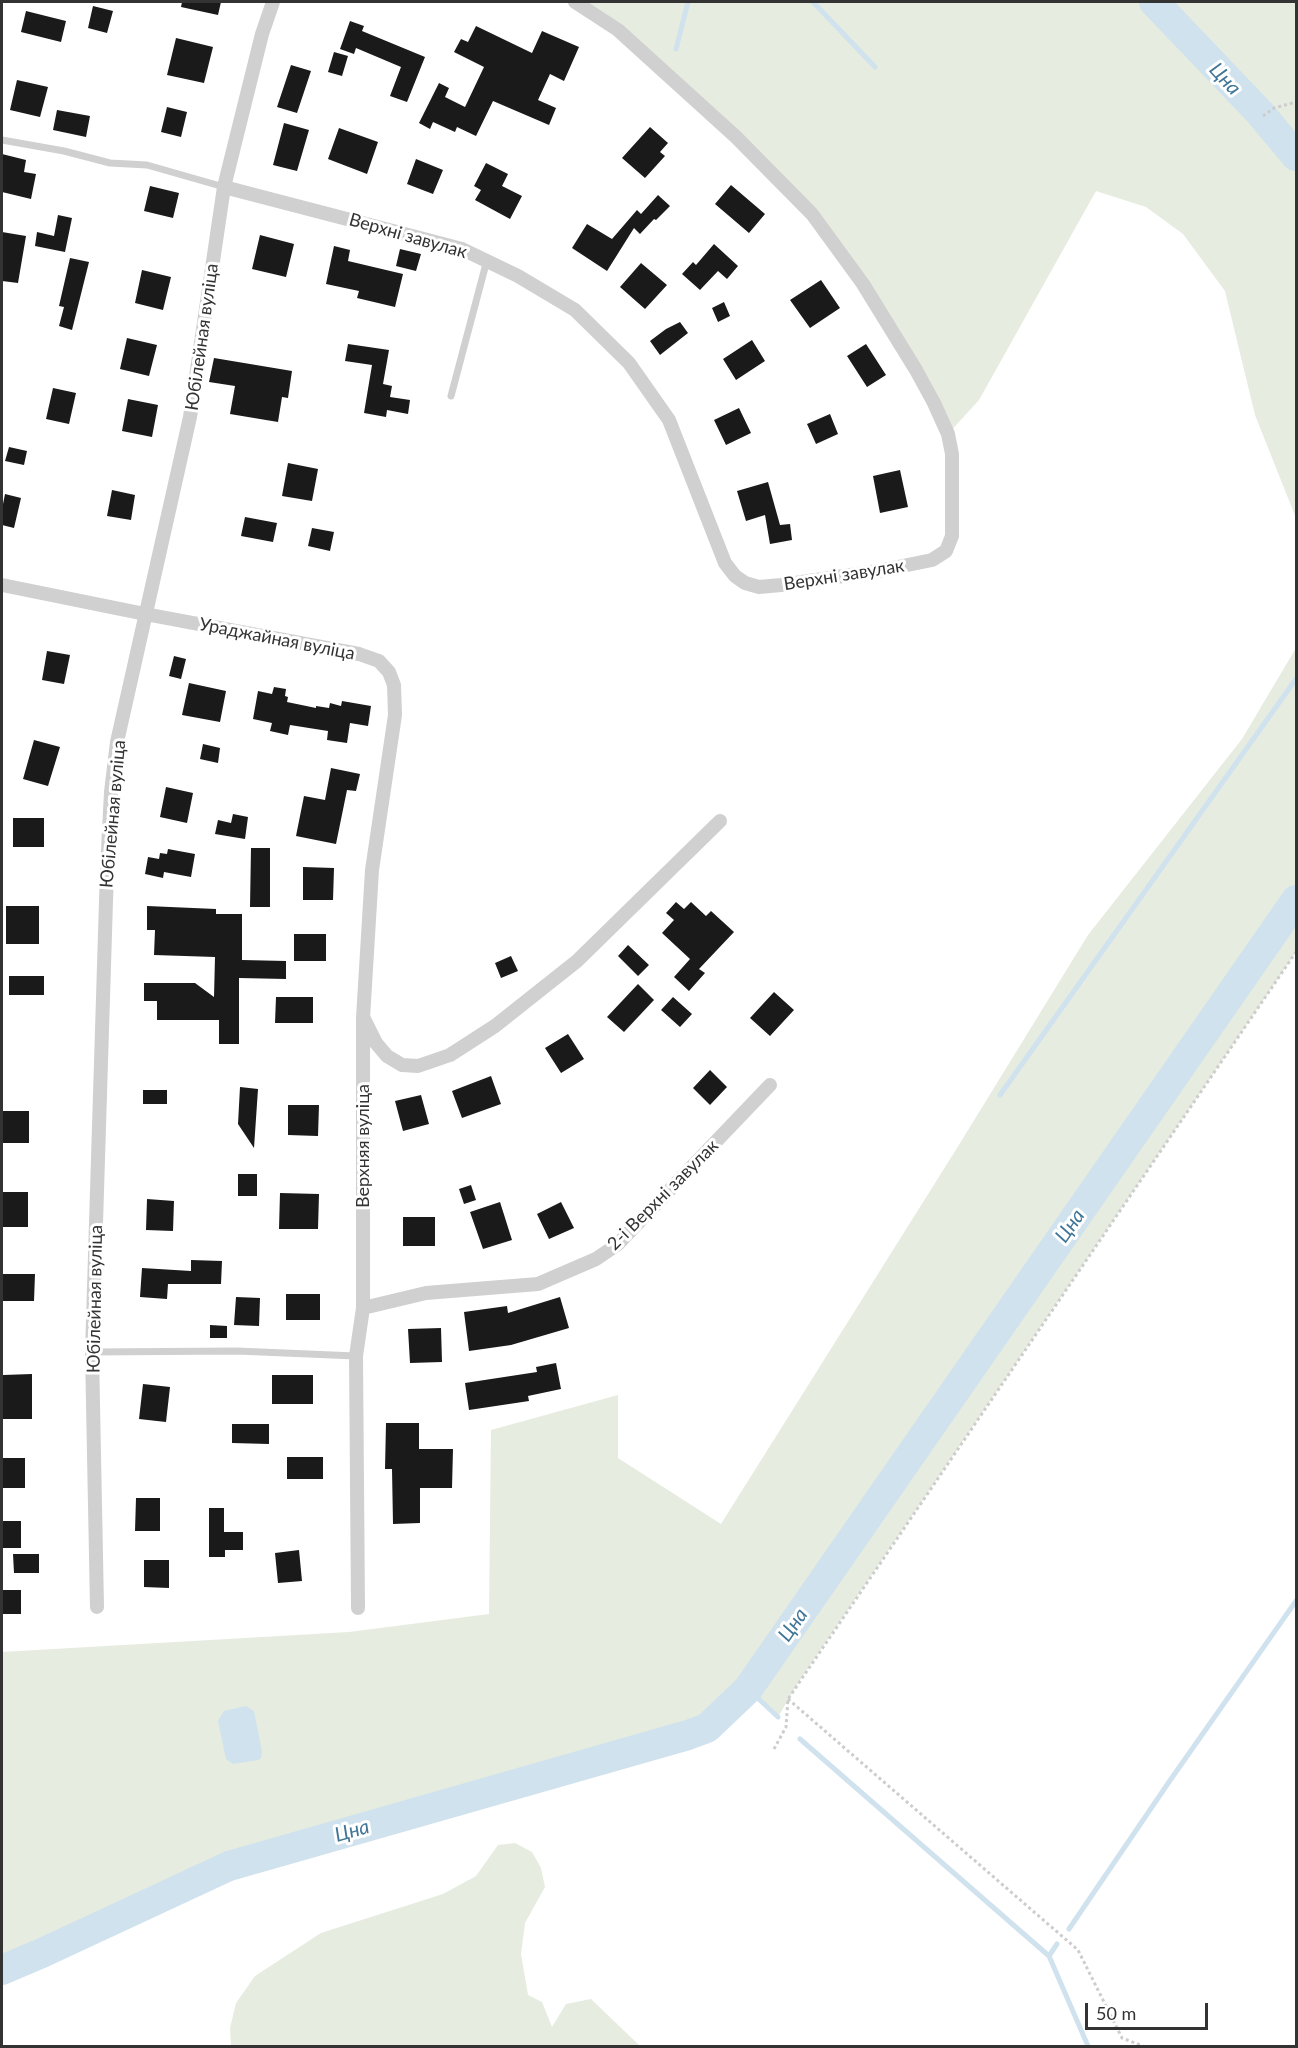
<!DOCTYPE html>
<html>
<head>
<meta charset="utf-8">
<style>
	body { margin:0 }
	#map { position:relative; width:1298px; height:2048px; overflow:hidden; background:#fff; font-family:Lato,sans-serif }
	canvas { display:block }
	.frame { position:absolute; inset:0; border:3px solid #333; pointer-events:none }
	.scale { position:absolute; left:1085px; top:2003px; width:123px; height:27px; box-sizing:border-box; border:3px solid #333; border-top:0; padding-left:8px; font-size:18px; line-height:21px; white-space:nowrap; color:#333; -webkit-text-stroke:4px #fff; paint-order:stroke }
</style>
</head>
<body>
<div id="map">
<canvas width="1298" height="2048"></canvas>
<div class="frame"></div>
<div class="scale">50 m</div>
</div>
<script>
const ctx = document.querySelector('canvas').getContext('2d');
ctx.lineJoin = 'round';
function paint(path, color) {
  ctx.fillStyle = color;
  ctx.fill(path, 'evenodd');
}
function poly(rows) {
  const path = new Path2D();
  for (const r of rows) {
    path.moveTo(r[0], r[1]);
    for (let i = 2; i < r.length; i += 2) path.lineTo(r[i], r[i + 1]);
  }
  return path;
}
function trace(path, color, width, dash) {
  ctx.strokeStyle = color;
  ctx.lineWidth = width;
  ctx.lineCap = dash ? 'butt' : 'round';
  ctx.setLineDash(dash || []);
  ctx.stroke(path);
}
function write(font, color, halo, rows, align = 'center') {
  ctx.font = font + ' Lato,sans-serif';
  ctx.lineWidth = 6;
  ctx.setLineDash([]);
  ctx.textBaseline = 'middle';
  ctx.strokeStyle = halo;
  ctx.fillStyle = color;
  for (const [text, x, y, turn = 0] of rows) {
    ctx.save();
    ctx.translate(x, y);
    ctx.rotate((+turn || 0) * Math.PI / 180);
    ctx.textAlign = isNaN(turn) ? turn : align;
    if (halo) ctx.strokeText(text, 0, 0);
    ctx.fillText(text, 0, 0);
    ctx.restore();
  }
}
paint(poly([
	[575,2,1296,2,1296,518,1255,415,1225,291,1183,234,1146,207,1096,191,979,400,948,434,812,214,736,137],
	[1296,648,1296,952,798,1683,778,1717,748,1690,707,1728,688,1735,229,1866,42,1953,2,1970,2,1652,349,1632,489,1614,491,1430,618,1395,618,1458,721,1524,957,1148,1088,935,1242,739],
	[515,1843,532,1852,541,1868,545,1887,525,1923,521,1954,528,1995,542,2002,552,2027,566,2004,591,1999,640,2046,231,2046,230,2028,236,2003,255,1976,321,1933,443,1894,476,1876,498,1845]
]), '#e6ecdf');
paint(poly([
	[246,1706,254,1711,262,1751,261,1758,258,1760,233,1764,226,1759,218,1721,224,1711]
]), '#cfe2ee');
trace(poly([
	[813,2,875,67],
	[676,49,688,2],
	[1000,1095,1296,679],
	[748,1689,778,1717],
	[800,1739,1049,1956,1088,2046],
	[1069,1929,1171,1779,1296,1601],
	[1049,1956,1057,1944]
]), '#cfe2ee', 5);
trace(poly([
	[1154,2,1260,113,1296,156],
	[2,1970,42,1953,229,1866,688,1735,707,1728,748,1689,1296,900]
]), '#cfe2ee', 30);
paint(poly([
	[182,2,221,2,218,15,181,7],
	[93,6,113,11,107,33,88,28],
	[26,11,66,21,61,42,21,32],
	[350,21,364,26,362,31,425,57,407,102,390,96,401,67,356,48,354,54,340,49],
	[476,26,532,53,542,31,579,47,564,81,550,74,538,100,556,108,549,125,493,101,476,136,457,127,455,132,433,122,430,129,419,123,439,83,449,88,445,97,465,107,484,67,454,52,461,39,468,42],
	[176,38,213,47,204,83,167,75],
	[334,52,348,56,342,76,328,72],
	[291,65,311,71,297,113,277,107],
	[17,80,48,87,40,117,10,110],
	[167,107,187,112,181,137,161,132],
	[57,110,90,116,86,137,53,130],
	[284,123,309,130,297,171,273,165],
	[650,127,668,143,660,152,665,156,645,178,622,158],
	[339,128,378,142,367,174,328,159],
	[2,154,26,160,24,172,36,174,31,199,2,192],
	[416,159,443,170,433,194,407,184],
	[486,163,508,174,502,186,522,196,510,219,475,200,481,190,474,186],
	[731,185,765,214,749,233,715,204],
	[150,186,179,193,173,218,144,211],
	[658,195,670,206,656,220,654,219,640,234,634,228,607,271,572,248,587,224,612,239,637,210,641,214],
	[58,215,72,218,65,252,35,246,37,232,54,236],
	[2,232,26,236,18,283,2,281],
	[260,235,294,244,286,277,252,269],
	[714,244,738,266,727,279,718,271,700,290,682,274,693,262,696,265],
	[334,246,350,250,348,261,403,274,395,307,357,298,359,291,326,284],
	[400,249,421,254,416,271,396,266],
	[70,258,89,262,72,330,59,326,64,307,59,306],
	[641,263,667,285,645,309,620,287],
	[142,270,171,277,163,310,135,303],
	[821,280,840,308,810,328,790,300],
	[724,302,730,316,718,322,712,308],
	[680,322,688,333,660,355,650,341,666,329],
	[127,338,157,345,149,376,120,369],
	[752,340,765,361,736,380,723,359],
	[348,344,389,350,383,384,392,386,390,397,410,400,408,414,387,410,386,417,364,413,372,365,345,361],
	[866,344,886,375,867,387,847,356],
	[214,358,292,371,288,398,282,397,278,422,230,414,235,386,209,382],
	[53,388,76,393,69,424,46,419],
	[128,399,158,405,152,437,122,431],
	[739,408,751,433,726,445,714,420],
	[830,414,838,434,816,444,807,424],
	[9,447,27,451,24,465,5,461],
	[288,463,318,469,312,501,282,496],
	[900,470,908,507,880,513,873,476],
	[768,482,780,525,790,524,792,540,770,544,765,515,746,521,737,491],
	[112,490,135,495,131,520,107,516],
	[5,494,21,498,14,528,2,525,2,509],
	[245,517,277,523,273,542,241,536],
	[312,528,334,532,330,551,308,546],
	[47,651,70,655,64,684,42,680],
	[174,656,186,659,181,679,169,676],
	[189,683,226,691,220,722,182,715],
	[274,687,286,689,285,696,288,697,287,702,316,708,316,706,329,708,330,703,341,706,342,701,371,706,368,726,350,723,347,743,327,740,328,731,290,725,288,735,270,731,272,723,253,719,258,691,272,694],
	[34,740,60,747,48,786,23,779],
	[203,744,220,748,218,763,200,759],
	[331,768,360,774,356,791,347,790,336,844,296,836,304,796,325,800],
	[166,787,193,793,187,823,160,817],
	[233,814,248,817,245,839,215,834,218,820,231,823],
	[13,818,44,818,44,847,13,847],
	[251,848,270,848,270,907,250,907],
	[168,849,195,854,191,877,164,872,163,878,145,874,148,857,159,859,160,853,167,854],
	[303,867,334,868,333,900,303,900],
	[676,902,684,909,691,902,706,916,711,911,734,932,699,969,705,973,689,991,674,977,690,959,662,933,674,920,666,913],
	[6,906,39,906,39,944,6,944],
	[147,906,216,909,216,914,242,914,242,960,286,961,286,979,239,978,239,1044,219,1044,219,1020,157,1020,157,1001,144,1001,144,983,195,983,214,997,215,957,154,955,155,930,147,930],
	[294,934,326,934,326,961,294,961],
	[628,945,649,965,638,976,618,956],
	[511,956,518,971,501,978,495,963],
	[9,976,44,976,44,995,9,995],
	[638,984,654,1000,624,1032,607,1017],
	[774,992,794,1010,770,1036,750,1018],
	[276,997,313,997,313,1023,275,1023],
	[673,997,692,1014,680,1027,661,1010],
	[568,1034,584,1059,561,1073,545,1048],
	[710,1070,727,1087,710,1105,693,1088],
	[491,1076,501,1104,462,1118,452,1091],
	[240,1087,258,1089,254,1148,238,1124],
	[143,1090,167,1090,167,1104,143,1104],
	[421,1095,429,1124,403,1131,395,1101],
	[288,1105,319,1105,318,1136,288,1135],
	[2,1111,29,1111,29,1143,2,1143],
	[238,1174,257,1174,257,1196,238,1196],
	[471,1185,476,1200,464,1204,459,1189],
	[2,1192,28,1192,28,1227,2,1227],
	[280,1193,319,1194,318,1229,279,1229],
	[147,1199,174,1201,173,1231,146,1230],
	[500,1202,512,1240,483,1249,470,1212],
	[561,1202,574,1228,549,1239,537,1214],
	[403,1217,435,1217,435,1246,403,1246],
	[191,1260,222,1261,221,1284,168,1284,167,1299,140,1297,142,1268,191,1271],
	[2,1274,35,1274,34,1301,2,1301],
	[286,1294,320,1294,320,1320,286,1320],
	[236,1297,260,1298,259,1326,234,1325],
	[560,1297,569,1328,511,1345,469,1351,464,1312,507,1306,508,1313],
	[210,1325,227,1326,227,1338,210,1338],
	[441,1328,442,1362,410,1363,408,1329],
	[556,1363,561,1389,528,1396,529,1401,469,1410,465,1383,537,1372,536,1367],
	[32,1374,32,1419,3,1419,3,1375],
	[272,1375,313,1375,313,1404,272,1404],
	[143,1384,170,1387,166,1422,139,1419],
	[386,1423,419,1423,419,1449,453,1449,452,1488,420,1488,420,1523,393,1524,392,1469,385,1469],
	[232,1424,269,1424,269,1444,232,1443],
	[287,1457,323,1457,323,1479,287,1479],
	[2,1458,25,1458,25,1488,2,1488],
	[136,1498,160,1498,160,1531,135,1531],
	[209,1508,224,1508,224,1532,243,1532,243,1550,225,1550,225,1557,209,1557],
	[2,1521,21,1521,21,1548,2,1548],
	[299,1550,302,1581,278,1583,275,1553],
	[13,1554,39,1554,39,1573,14,1573],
	[144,1560,169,1560,169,1588,144,1587],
	[2,1590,21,1590,21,1614,2,1614]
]), '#1a1a1a');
trace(poly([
	[1263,116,1274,108,1296,102],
	[788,1699,1078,1950,1122,2038,1143,2046],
	[774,1749,786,1727,788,1699,1296,952]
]), '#cdcdcd', 3, [3, 3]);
trace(poly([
	[2,140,64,151,110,163,147,165,224,187],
	[451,396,487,260],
	[92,1352,237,1351,356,1356]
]), '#d0d0d0', 7);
trace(poly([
	[224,187,462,249,518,276,575,310,629,363,669,420,725,563,735,576,745,583,759,587,781,585,878,571,932,560,946,551,952,536,952,454,948,434,934,403,916,370,863,284,812,214,736,137,618,30,575,2],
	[2,585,145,614,359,654,379,661,389,672,394,685,395,715,372,870,363,1018,363,1308,356,1356,358,1608],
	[364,1019,376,1043,387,1056,402,1065,418,1066,450,1055,495,1026,577,961,720,821],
	[363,1308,426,1293,538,1284,596,1259,618,1244,770,1085],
	[97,1607,92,1352,107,869,111,792,117,742,190,417,224,187,262,34,273,2]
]), '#d0d0d0', 14);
write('18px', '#333', '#fff', [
	["Верхні завулак",408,236,16],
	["Юбілейная вуліца",202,337,-82],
	["Верхні завулак",844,575,-9],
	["Ураджайная вуліца",277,639,11],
	["Юбілейная вуліца",113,814,-85],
	["Верхняя вуліца",363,1146,-90],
	["2-і Верхні завулак",663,1195,-45],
	["Юбілейная вуліца",95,1299,-89]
]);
write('italic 20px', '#3f7597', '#fff', [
	["Цна",1225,79,47],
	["Цна",1070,1226,-55],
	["Цна",793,1625,-55],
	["Цна",352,1831,-16]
]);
</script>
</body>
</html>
